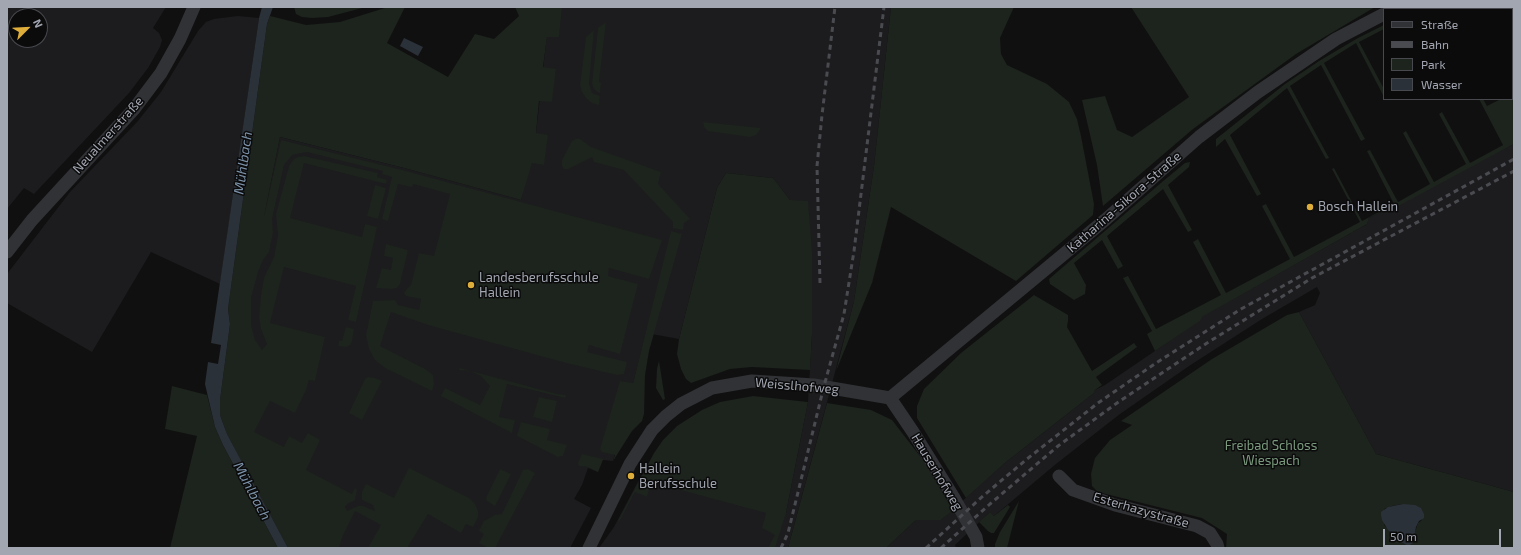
<!DOCTYPE html>
<html>
<head>
<meta charset="utf-8">
<style>
	body { margin:0 }
	#map { position:relative; width:1521px; height:555px; overflow:hidden; background:#101011; font-family:"Exo 2",sans-serif }
	canvas { display:block }
	.frame { position:absolute; inset:0; border:8px solid #a2a6b0; pointer-events:none }
	.legend { position:absolute; left:1383px; top:8px; width:130px; height:92px; box-sizing:border-box; background:#0b0b0c; border:1px solid #47494e; margin:0; padding:5px 7px; list-style:none; font-size:12px; color:#a2a6b0 }
	.legend li { display:flex; align-items:center; gap:8px; height:20px }
	.legend b { width:20px; border:1px solid #47494e }
	.north { position:absolute; left:8px; top:8px; width:40px; height:40px; box-sizing:border-box; background:#0b0b0c; border:1px solid #47494e; border-radius:50%; rotate:66deg; font-size:11px; font-weight:700; line-height:16px; text-align:center; color:#a2a6b0 }
	.north::after { content:''; display:block; margin:auto; width:14px; height:18px; background:#dfae3a; clip-path:polygon(50% 0,100% 100%,50% 72%,0 100%) }
	.scale { position:absolute; left:1383px; top:529px; width:118px; height:18px; box-sizing:border-box; border:2px solid #a2a6b0; border-top:0; padding-left:5px; font-size:12px; line-height:14px; white-space:nowrap; color:#a2a6b0; -webkit-text-stroke:3px #0b0b0c; paint-order:stroke }
</style>
</head>
<body>
<div id="map">
<canvas width="1521" height="555"></canvas>
<div class="frame"></div>
<ul class="legend">
<li><b style="height:5px;background:#313235"></b>Straße</li>
<li><b style="height:5px;background:#4a4b50"></b>Bahn</li>
<li><b style="height:11px;background:#1d231d"></b>Park</li>
<li><b style="height:11px;background:#2b3138"></b>Wasser</li>
</ul>
<div class="north">N</div>
<div class="scale">50 m</div>
</div>
<script>
const ctx = document.querySelector('canvas').getContext('2d');
ctx.lineJoin = 'round';
function paint(path, color) {
  ctx.fillStyle = color;
  ctx.fill(path, 'evenodd');
}
function poly(rows) {
  const path = new Path2D();
  for (const r of rows) {
    path.moveTo(r[0], r[1]);
    for (let i = 2; i < r.length; i += 2) path.lineTo(r[i], r[i + 1]);
  }
  return path;
}
function trace(path, color, width, dash) {
  ctx.strokeStyle = color;
  ctx.lineWidth = width;
  ctx.lineCap = dash ? 'butt' : 'round';
  ctx.setLineDash(dash || []);
  ctx.stroke(path);
}
function write(font, color, halo, rows, align = 'center') {
  ctx.font = font + ' "Exo 2",sans-serif';
  ctx.lineWidth = 3;
  ctx.setLineDash([]);
  ctx.textBaseline = 'middle';
  ctx.strokeStyle = halo;
  ctx.fillStyle = color;
  for (const [text, x, y, turn = 0] of rows) {
    ctx.save();
    ctx.translate(x, y);
    ctx.rotate((+turn || 0) * Math.PI / 180);
    ctx.textAlign = isNaN(turn) ? turn : align;
    if (halo) ctx.strokeText(text, 0, 0);
    ctx.fillText(text, 0, 0);
    ctx.restore();
  }
}
paint(poly([
	[7,7,166,7,153,28,159,33,162,40,160,47,148,68,129,93,34,194,24,188,7,209],
	[16,16,40,16,40,40,16,40],
	[550,7,891,7,874,166,854,301,788,548,599,548,614,527,642,474,786,513,808,402,812,334,812,251,790,200,773,178,726,173,717,188,679,339,646,333,613,461,603,460,598,472,588,468,582,485,574,499,591,508,570,548,288,548,227,434,242,326,280,137,404,168,521,200,536,133],
	[238,16,259,18,220,284,151,252,92,352,7,303,7,274,70,192,137,122,161,92,198,31,206,22,214,19],
	[1514,144,1514,492,1376,454,1299,312,1315,305,1320,293,1317,287,1262,319,1189,366,1120,414,1056,464,994,516,990,512,955,545,956,548,886,548,916,520,941,520,1006,462,1094,393,1095,390,1105,385,1199,321,1201,317,1367,224,1369,218]
]), '#1c1c1e');
paint(poly([
	[294,7,366,7,328,17,312,18,302,17,296,14],
	[388,7,405,7,387,43,448,77,475,34,494,39,519,16,515,7,562,7,559,37,547,37,543,67,556,69,552,102,539,101,536,133,548,135,544,165,532,163,521,200,404,168,280,137,264,217,281,140,402,170,662,240,649,279,609,268,608,276,638,284,620,354,589,345,587,352,627,362,624,374,617,375,566,363,428,325,391,312,380,346,425,369,433,375,434,384,432,391,385,368,375,360,369,349,366,335,373,301,395,300,398,305,419,310,421,299,406,296,404,293,406,290,411,285,419,253,434,256,450,194,413,184,412,187,398,184,388,221,382,219,392,177,382,174,383,171,307,152,292,155,284,165,272,219,273,233,269,252,263,260,258,272,251,298,251,325,255,340,262,350,267,344,261,329,259,318,261,295,264,278,274,257,278,235,276,214,289,166,294,159,298,157,304,156,378,173,377,177,387,180,386,184,304,163,290,218,362,237,365,224,377,227,374,241,356,322,348,320,356,286,284,267,270,323,325,337,315,381,309,380,306,390,295,413,270,401,254,432,284,447,289,436,302,443,308,433,320,440,306,470,352,494,355,488,357,490,355,500,347,504,345,507,347,511,358,506,363,506,375,511,373,505,362,500,362,492,366,484,394,498,409,468,469,498,475,504,478,511,478,517,473,527,466,524,461,533,428,514,407,548,368,548,381,525,355,511,343,535,339,548,288,548,227,434,220,415,220,400,230,324,228,309,267,24,270,16,306,25,340,22],
	[891,7,1014,7,1000,38,1001,54,1007,65,1047,84,1069,102,1077,119,1081,136,1094,204,1093,215,1016,281,891,207,872,283,836,371,854,301,874,166],
	[1131,7,1375,7,1296,54,1193,129,1103,206,1097,165,1082,100,1105,96,1117,130,1132,137,1189,97],
	[1458,7,1514,7,1514,144,1391,210,1385,210,1369,218,1367,224,1202,317,1200,321,1155,351,1147,334,1152,331,1123,278,1128,276,1156,329,1221,295,1193,242,1198,239,1226,293,1290,259,1262,206,1266,204,1294,257,1360,222,1332,169,1334,168,1362,221,1394,204,1367,151,1370,150,1398,202,1430,184,1403,133,1406,131,1434,182,1466,164,1439,114,1442,112,1470,163,1503,145,1479,99,1483,99,1487,106,1501,99,1512,99,1512,9,1459,9],
	[606,22,599,82,601,83,600,93,597,92,593,87,592,83,598,28],
	[1384,25,1384,29,1359,42,1384,89,1384,97,1356,43,1324,63,1365,139,1361,141,1321,65,1290,86,1329,158,1326,159,1287,88,1230,135,1261,194,1257,196,1225,139,1216,147,1216,139,1285,84,1319,61,1358,38],
	[594,30,589,84,592,93,600,96,599,105,592,103,586,98,582,92,580,85,586,37],
	[703,122,761,128,756,135,750,137,708,131,704,127],
	[576,139,580,139,591,147,661,172,658,184,690,219,684,223,683,230,673,228,673,222,624,170,594,162,592,157,568,169,564,169,562,166,562,160,572,141],
	[1190,162,1189,167,1168,185,1192,230,1188,232,1163,189,1107,236,1123,266,1118,269,1102,240,1074,263,1086,285,1085,294,1074,300,1050,284,1049,279,1162,182,1185,163],
	[726,173,773,178,790,200,808,201,812,251,812,334,810,370,752,367,730,369,691,383,686,379,681,369,677,354,679,339,717,188],
	[375,185,386,188,378,219,367,216],
	[671,231,682,234,649,351,645,375,644,414,642,421,632,431,613,461,615,455,602,452,600,449,620,381,633,383],
	[386,244,408,250,400,284,397,288,391,289,376,288,382,268,391,270,393,258,384,256],
	[1034,295,1068,315,1068,321,1067,327,1092,371,1134,343,1137,347,1096,377,1102,385,1095,390,1094,393,1006,462,966,498,917,418,917,406,924,389,961,353],
	[1299,312,1376,454,1514,492,1514,548,1226,548,1227,534,1202,518,1098,492,1092,486,1091,474,1095,458,1110,440,1132,425,1121,421,1212,359,1287,315],
	[1403,504,1422,520,1418,523,1415,532,1400,541,1384,525,1384,509,1392,506],
	[346,327,354,329,352,341,350,345,346,347,338,346,339,341,342,341],
	[659,361,665,399,663,400,656,388,657,369],
	[460,368,557,394,566,395,565,398,507,384,499,417,515,420,512,433,441,396,445,388,480,405,490,386,481,376,471,371,459,370],
	[368,377,375,378,382,381,362,420,349,413,365,379],
	[172,386,207,395,215,427,223,445,278,548,170,548,197,436,165,429],
	[753,396,808,402,786,513,775,548,768,548,775,535,762,528,766,513,651,482,647,497,635,492,619,522,618,521,654,453,663,440,677,426,702,410,720,402],
	[539,397,557,401,552,422,533,417],
	[827,403,871,410,892,420,923,460,953,510,941,520,916,520,886,548,788,548],
	[521,422,550,429,547,440,567,445,563,456,558,457,517,436],
	[582,454,603,459,598,472,588,467,579,466,578,463],
	[500,469,511,474,495,506,487,501,486,498],
	[527,469,535,473,495,548,489,548,479,543,484,534,479,531,484,521,495,515,502,514,523,470],
	[1019,501,1007,548,995,548,995,544,1000,532],
	[1008,505,1010,507,994,533,991,533,988,531,979,522,990,512,994,516]
]), '#1d231d');
paint(poly([
	[262,7,273,7,267,24,228,309,230,324,220,400,220,415,227,434,288,548,278,548,223,445,215,427,205,384,208,362,218,364,221,345,211,343,259,18],
	[404,38,423,47,418,56,400,46],
	[1403,504,1415,505,1421,508,1424,514,1424,518,1419,521,1416,527,1413,543,1408,546,1400,541,1388,530,1382,520,1381,515,1381,512,1388,507]
]), '#2b3138');
trace(poly([
	[1393,9,1397,7],
	[7,252,32,220,134,109,161,73,180,39,194,7],
	[890,398,913,432,954,498,976,537,978,548],
	[1059,476,1073,490,1115,505,1197,526,1210,533,1217,544,1218,548],
	[589,548,630,464,652,430,666,416,681,404,712,388,752,381,814,385,890,398,1105,220,1199,137,1258,92,1336,39,1384,14]
]), '#313235', 13);
trace(poly([
	[820,283,817,166,822,115,835,7],
	[781,548,788,533,824,386,844,314,854,251,884,7],
	[926,548,983,496,1027,459,1098,403,1156,363,1241,309,1514,159],
	[941,548,990,504,1058,446,1117,403,1207,343,1312,278,1514,171]
]), '#4a4b50', 3, [5, 4]);
for (const [x, y, r, color] of [
	[1310,207,4,"#dfae3a"],
	[471,285,4,"#dfae3a"],
	[631,476,4,"#dfae3a"]
]) {
  const dot = new Path2D();
  dot.arc(x, y, r, 0, 2 * Math.PI);
  ctx.fillStyle = color;
  ctx.fill(dot);
  trace(dot, '#0b0b0c', 1.5);
}
write('13px', '#a2a6b0', '#0b0b0c', [
	["Neualmerstraße",108,135,-48],
	["Katharina-Sikora-Straße",1124,202,-41],
	["Weisslhofweg",797,386,5],
	["Hauserhofweg",937,472,59],
	["Esterhazystraße",1141,510,16]
]);
write('13px', '#a2a6b0', '#0b0b0c', [
	["Bosch Hallein",1318,207],
	["Landesberufsschule",479,278],
	["Hallein",479,293],
	["Hallein",639,469],
	["Berufsschule",639,484]
], 'left');
write('13px', '#7b9a7e', '#0b0b0c', [
	["Freibad Schloss",1271,446],
	["Wiespach",1271,461]
]);
write('italic 14px', '#7c92a9', '#0b0b0c', [
	["Mühlbach",243,163,-82],
	["Mühlbach",252,491,62]
]);
</script>
</body>
</html>
